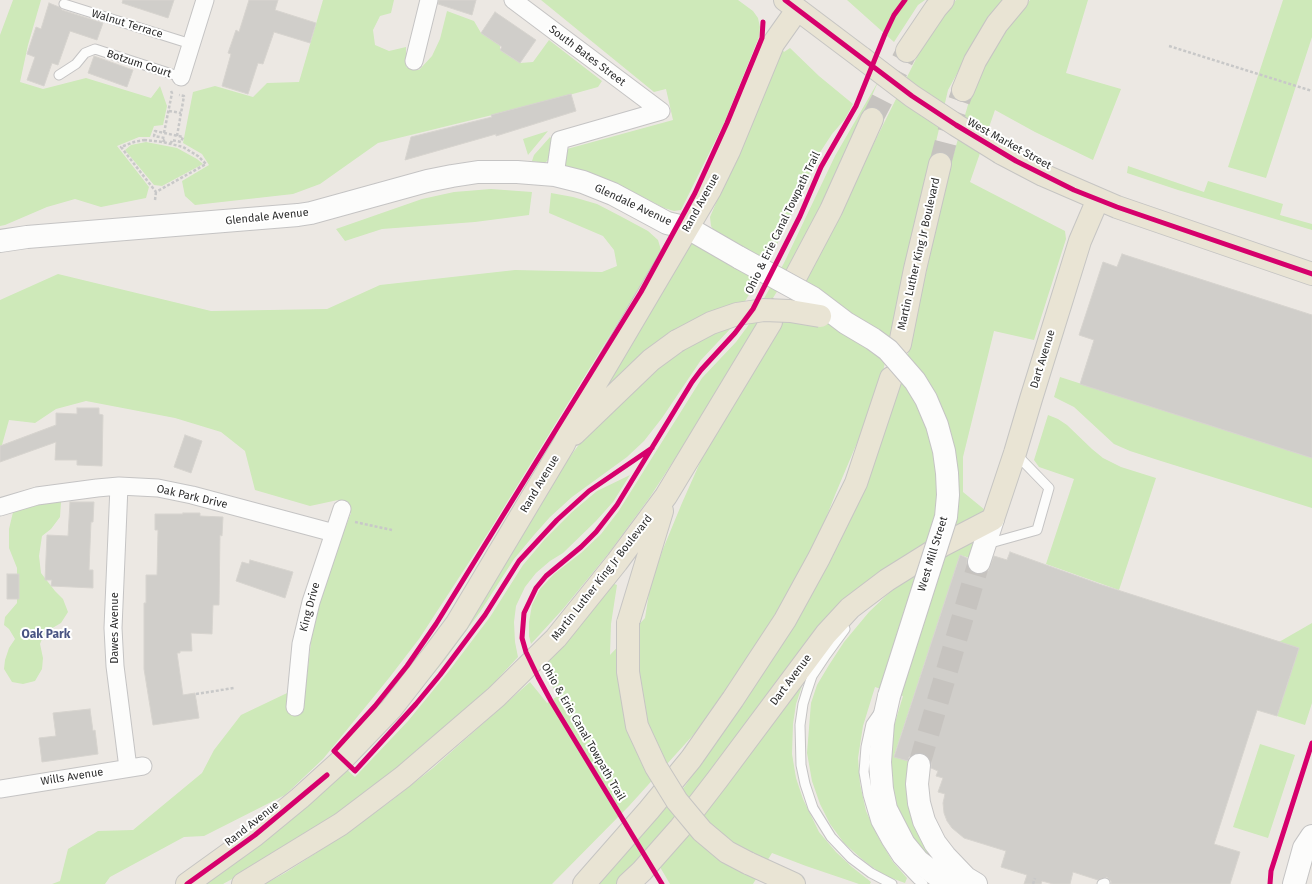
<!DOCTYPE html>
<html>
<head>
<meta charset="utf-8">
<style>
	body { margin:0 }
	canvas { display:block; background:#ece8e3 }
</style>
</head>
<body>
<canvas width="1312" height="884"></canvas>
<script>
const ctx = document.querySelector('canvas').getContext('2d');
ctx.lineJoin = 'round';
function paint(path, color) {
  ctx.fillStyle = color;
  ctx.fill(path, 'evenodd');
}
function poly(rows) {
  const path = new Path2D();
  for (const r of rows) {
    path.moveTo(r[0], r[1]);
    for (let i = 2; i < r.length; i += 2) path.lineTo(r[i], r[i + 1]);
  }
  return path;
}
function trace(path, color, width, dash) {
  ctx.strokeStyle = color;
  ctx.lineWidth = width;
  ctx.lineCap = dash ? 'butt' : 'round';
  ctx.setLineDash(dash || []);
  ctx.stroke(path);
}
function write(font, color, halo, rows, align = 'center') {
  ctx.font = font + ' "Fira Sans",sans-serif';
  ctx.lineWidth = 4;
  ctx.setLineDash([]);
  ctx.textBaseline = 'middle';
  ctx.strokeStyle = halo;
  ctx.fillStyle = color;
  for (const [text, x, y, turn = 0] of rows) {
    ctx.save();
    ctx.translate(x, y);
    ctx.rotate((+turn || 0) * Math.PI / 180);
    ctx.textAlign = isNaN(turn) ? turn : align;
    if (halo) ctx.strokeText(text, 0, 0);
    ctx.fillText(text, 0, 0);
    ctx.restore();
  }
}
paint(poly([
	[13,0,41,0,28,45,20,82,43,89,86,78,151,98,160,86,167,106,163,125,154,126,150,137,139,137,117,146,149,187,146,198,101,207,75,199,47,207,5,225,0,226,0,35],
	[323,0,394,0,391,13,380,16,373,30,375,45,389,51,406,47,406,67,419,70,432,56,440,39,447,11,474,21,481,33,500,45,500,50,520,63,533,62,549,40,602,81,598,87,533,105,378,143,320,184,293,194,195,205,185,196,182,181,209,165,202,154,183,143,193,92,215,86,253,97,267,83,299,82],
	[541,0,738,0,753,11,758,18,760,27,759,37,724,123,681,210,674,211,664,208,624,187,599,176,564,166,567,149,673,120,666,89,654,92],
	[847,0,925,0,918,5,894,42],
	[956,0,1003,0,974,43,948,90,878,393,835,495,812,554,766,631,714,712,629,806,552,884,265,884,285,873,341,837,391,801,433,768,530,682,547,703,558,696,542,669,612,583,617,585,611,624,610,655,645,618,650,587,663,549,682,503,706,449,772,339,818,259,865,161,928,35],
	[1030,0,1088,0,1066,73,1121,89,1093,160,1035,132,995,110,970,182,1065,231,1066,239,1034,340,994,331,963,457,963,492,985,510,980,517,915,550,747,730,637,865,617,884,599,884,685,786,785,638,810,597,839,544,863,490,906,363,949,170,972,91,994,48,1016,18],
	[1283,0,1312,0,1312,37,1266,178,1228,167],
	[790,48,819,76,853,104,845,119,832,134,815,160,803,190,768,263,717,235,711,226,710,217,782,49,784,52],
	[879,80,839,169,790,270,687,440,650,497,608,554,563,609,531,644,529,636,529,622,532,605,540,589,554,574,581,553,601,534,618,512,702,378,736,342,750,323,784,263,835,156],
	[548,131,528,155,523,139],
	[550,137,552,139,549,159,545,163,532,161,534,155],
	[146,142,177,148,197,159,203,164,162,186,154,185,125,150,131,145],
	[1128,166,1204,192,1208,181,1283,204,1280,215,1312,224,1312,230,1178,190,1127,173],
	[491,189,532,192,529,215,475,222,382,229,345,241,336,229,422,199,454,192],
	[551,193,573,197,597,204,622,217,648,231,658,240,661,250,615,327,488,533,419,639,389,678,323,759,285,795,204,836,184,837,110,877,105,884,52,884,60,881,68,849,98,831,133,830,202,773,214,750,241,715,306,684,313,625,323,585,351,513,338,500,310,506,255,490,245,451,221,432,175,418,86,401,56,409,35,423,9,420,0,452,0,464,0,300,58,274,211,311,327,309,380,285,515,270,602,272,617,266,614,250,603,236,549,213],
	[690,240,759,277,743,305,587,416],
	[732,327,701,360,662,418,644,441,627,457,572,497,550,517,534,535,514,559,480,612,444,661,414,698,388,727,572,454,589,431,685,342],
	[1060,377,1312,458,1312,508,1161,461,1130,451,1114,444,1074,407,1054,397],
	[1048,415,1058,419,1067,425,1092,449,1103,458,1121,467,1156,478,1119,590,1046,564,1074,479,1039,467,1034,460],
	[630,475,613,502,596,521,563,553,550,561,536,573,525,587,516,606,514,622,515,642,518,657,478,700,402,766,314,830,256,866,223,884,200,884,344,767,355,777,408,721,449,671,490,617,523,565,545,539,572,512,597,491],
	[48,500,61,502,60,517,51,529,42,536,39,556,41,573,55,591,63,599,68,612,61,623,49,630,42,639,40,644,43,658,42,669,35,681,23,684,12,682,4,669,5,660,9,648,15,639,9,629,4,625,5,617,17,603,17,568,9,548,9,529,14,508],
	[972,542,975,548,973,559,960,555,894,756,908,761,907,780,915,827,920,839,939,865,925,859,893,803,890,739,903,696,875,687,863,726,858,758,860,784,866,811,878,837,893,862,907,878,905,883,883,875,863,860,844,843,830,824,820,804,812,781,807,753,811,703,817,685,829,665,844,642,869,612,890,592,914,572],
	[1312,623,1312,703,1305,725,1277,716,1299,648,1279,642],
	[803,683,796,704,793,724,792,754,796,778,803,799,819,832,836,852,852,867,871,882,870,884,859,884,806,866,772,853,753,884,670,884,657,862],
	[1260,744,1295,755,1268,838,1233,827]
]), '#cee9b9');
const building = poly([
	[123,0,174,0,168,18,122,3,123,0],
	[249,0,278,0,275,10,316,23,310,43,274,32,263,64,258,63,248,94,222,86,231,54,228,53,236,30,239,32,249,0],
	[439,0,476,0,472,15,438,4,439,0],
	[49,3,59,7,62,10,103,23,97,40,70,31,58,65,52,63,44,86,27,80,35,57,27,54,36,27,41,29,49,3],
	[495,12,536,40,520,63,500,50,502,47,481,33,495,12],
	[94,56,133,70,127,87,88,73,94,56],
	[571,94,576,111,496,136,496,134,405,160,411,137,492,117,491,115,571,94],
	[1122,254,1312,315,1312,458,1080,384,1094,340,1079,335,1103,262,1117,267,1122,254],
	[77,408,99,408,99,414,103,415,102,466,77,465,77,460,55,460,56,442,0,462,0,446,56,425,56,413,77,414,77,408],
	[185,435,202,441,191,473,174,467,185,435],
	[70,502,94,502,93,522,91,522,89,570,93,570,93,588,51,586,52,580,45,580,47,535,68,536,70,502],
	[183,513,200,513,200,516,223,517,222,536,220,535,219,605,213,605,212,634,191,633,192,651,180,651,180,653,177,653,183,695,195,693,199,718,153,725,144,669,144,603,146,603,146,575,157,575,158,530,155,530,155,514,183,514,183,513],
	[1010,552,1102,585,1299,648,1277,716,1257,710,1214,844,1240,852,1230,884,1111,884,1111,881,1107,877,1098,880,1073,872,1070,884,1053,884,1042,881,1041,884,1024,884,1027,875,1001,867,1006,851,964,838,952,828,947,821,944,813,943,803,945,794,938,792,943,778,936,776,938,771,931,768,931,760,927,755,921,753,914,753,909,757,908,761,894,757,960,555,967,558,967,564,970,571,975,574,981,574,988,571,994,556,1007,560,1010,552],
	[250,560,293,572,285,598,236,581,242,562,249,564,250,560],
	[7,574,19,574,19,599,7,599,7,574],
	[90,709,93,731,95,730,98,754,42,762,39,738,56,736,53,713,90,709]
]);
paint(building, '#d0ceca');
trace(building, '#d7d4cf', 1);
trace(poly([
	[919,765,979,562]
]), '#c6c3bf', 22, [22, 11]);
trace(poly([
	[872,119,907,51],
	[940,164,950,126,963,90],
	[771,322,795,278]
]), '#c6c3bf', 22, [22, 11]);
const lane = poly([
	[64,4,191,44],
	[59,75,76,64,85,53,95,49,181,77],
	[987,544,1037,530,1049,488,1015,453],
	[845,629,826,655,812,676,807,691,803,704,800,725,801,765,805,784,813,808,831,837,851,858,871,873,892,884],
	[878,714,871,724,866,747,864,772,868,795,876,822,887,842,898,859,917,879,923,884],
	[1102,884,1105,883]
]);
const street = poly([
	[513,0,661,111],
	[414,61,429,0],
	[181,77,205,0],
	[555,175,560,140,661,111],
	[119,486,113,628,115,666,128,768],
	[0,507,37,496,97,488,119,486,158,488,192,495,334,533],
	[295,707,301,644,311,602,342,509],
	[0,789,143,766]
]);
const secondary = poly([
	[0,241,27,237,298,215,311,213,427,181,452,176,478,172,517,172,555,175,583,182,613,194,667,223,688,228,740,258],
	[979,562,993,519],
	[889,696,883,723,880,762,882,789,886,809,904,844,918,861,948,884],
	[919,765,917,784,919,803,924,821,935,843,945,856,966,878,976,884],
	[1294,884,1304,848,1312,836]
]);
const primary = poly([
	[785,0,862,58],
	[907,51,936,8,943,0],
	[963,90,975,61,997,24,1017,0],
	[1001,153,1043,175,1117,207,1312,274],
	[795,278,831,210,872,119],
	[900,344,915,269,940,164],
	[574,434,651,360,677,341],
	[628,623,662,511],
	[748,863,794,884],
	[187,884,255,835,300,798,343,759,391,709,433,655,457,623,564,444,576,417,710,190,729,151,773,44,797,10],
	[243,884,341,824,403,777,496,697,556,638,617,562,666,496,771,322],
	[584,884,649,810,691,759,733,699,785,620,819,558,856,483,891,378],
	[628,884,642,871,680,828,717,780,826,634,850,608,887,580,943,545,993,519,1015,453,1031,399,1080,241,1098,199]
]);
trace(lane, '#c5c4c4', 11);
trace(street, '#c5c4c4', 19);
trace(secondary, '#c5c4c4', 24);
trace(primary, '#c6c5c3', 24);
trace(poly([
	[1169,46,1312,91],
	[169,111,181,113],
	[164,133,172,93,171,91],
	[177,136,184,96,179,95],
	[144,140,163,142,183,147,198,156,206,164,156,192,121,147,134,142,144,140],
	[163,142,165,138,154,136,155,131,183,137,181,142,172,140,171,143],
	[155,200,156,192],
	[355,522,392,530],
	[196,694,234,688],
	[1033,884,1035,878]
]), '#c8c8c8', 2.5, [3, 2]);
trace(lane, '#fcfcfb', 9);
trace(street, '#fcfcfb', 17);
trace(secondary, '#fcfcfb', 22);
trace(primary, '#e9e4d4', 22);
const secondaryBridge = poly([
	[740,258,813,298,846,323,873,339,888,350,915,381,926,399,937,425,944,451,947,473,948,495,946,517,889,696]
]);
const primaryBridge = poly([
	[862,58,912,96,956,125,1001,153],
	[677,341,711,323,737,314,764,310,790,311,820,316],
	[628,623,628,672,637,726,656,767,677,801,702,831,727,852,748,863]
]);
trace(secondaryBridge, '#c5c4c4', 24, []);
trace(primaryBridge, '#c6c5c3', 24, []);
trace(secondaryBridge, '#fcfcfb', 22);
trace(primaryBridge, '#e9e4d4', 22);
trace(poly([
	[785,0,912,96,956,125,1016,161,1074,190,1117,207,1312,274],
	[652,448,589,491,557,520,519,561,485,615,440,675,416,704,355,771,334,751,375,706,407,666,436,624,641,292,695,193,727,123,762,38,763,22],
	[187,884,255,835,327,775],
	[662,884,551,701,538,677,526,652,522,638,524,613,536,588,546,576,581,547,596,532,617,505,692,382,701,370,735,333,753,309,800,216,821,167,856,106,885,34,894,15,905,0],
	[1270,884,1271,871,1312,743]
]), '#d6006c', 5);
write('11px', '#2d2d2d', '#fff', [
	["Walnut Terrace",127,24,17],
	["South Bates Street",587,56,37],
	["Botzum Court",139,64,18],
	["West Market Street",1009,144,29],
	["Rand Avenue",701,203,-61],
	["Glendale Avenue",633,205,25],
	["Glendale Avenue",267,217,-6],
	["Ohio & Erie Canal Towpath Trail",783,223,-64],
	["Martin Luther King Jr Boulevard",919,254,-77],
	["Dart Avenue",1043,359,-73],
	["Rand Avenue",540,484,-59],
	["Oak Park Drive",192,497,13],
	["West Mill Street",933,554,-73],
	["Martin Luther King Jr Boulevard",602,578,-52],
	["King Drive",310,607,-75],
	["Dawes Avenue",115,628,-90],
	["Dart Avenue",791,680,-53],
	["Ohio & Erie Canal Towpath Trail",583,732,60],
	["Wills Avenue",72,777,-9],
	["Rand Avenue",252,824,-38]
]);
write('bold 12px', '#495483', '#fff', [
	["Oak Park",46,635]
]);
</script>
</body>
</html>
